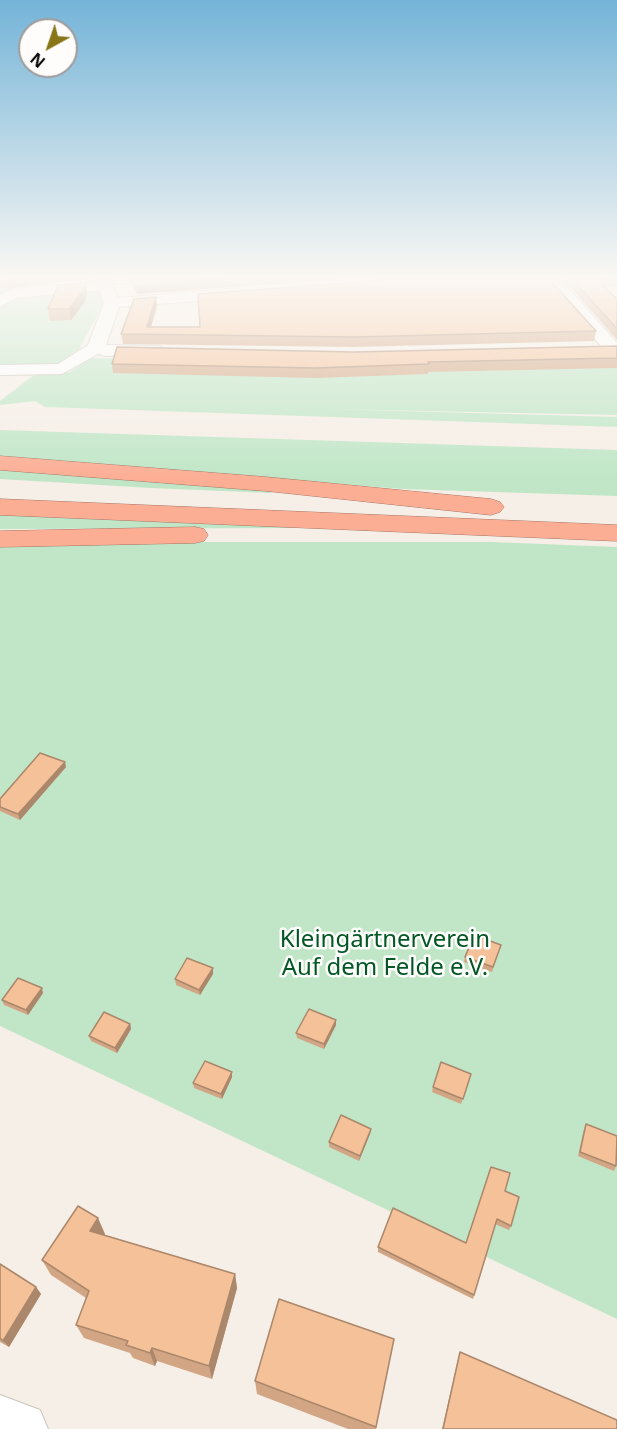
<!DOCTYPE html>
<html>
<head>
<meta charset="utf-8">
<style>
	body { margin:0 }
	#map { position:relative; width:617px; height:1429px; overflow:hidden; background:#f6efe7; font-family:"Noto Sans",sans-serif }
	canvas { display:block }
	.north { position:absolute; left:18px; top:18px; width:60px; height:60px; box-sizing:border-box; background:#fffdfc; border:2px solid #9e9c9b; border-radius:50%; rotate:220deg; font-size:16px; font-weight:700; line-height:24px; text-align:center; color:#0d0b09 }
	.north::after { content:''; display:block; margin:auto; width:21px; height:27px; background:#877518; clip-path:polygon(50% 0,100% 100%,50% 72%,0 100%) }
</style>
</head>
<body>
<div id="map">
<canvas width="617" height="1429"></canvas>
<div class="north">N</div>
</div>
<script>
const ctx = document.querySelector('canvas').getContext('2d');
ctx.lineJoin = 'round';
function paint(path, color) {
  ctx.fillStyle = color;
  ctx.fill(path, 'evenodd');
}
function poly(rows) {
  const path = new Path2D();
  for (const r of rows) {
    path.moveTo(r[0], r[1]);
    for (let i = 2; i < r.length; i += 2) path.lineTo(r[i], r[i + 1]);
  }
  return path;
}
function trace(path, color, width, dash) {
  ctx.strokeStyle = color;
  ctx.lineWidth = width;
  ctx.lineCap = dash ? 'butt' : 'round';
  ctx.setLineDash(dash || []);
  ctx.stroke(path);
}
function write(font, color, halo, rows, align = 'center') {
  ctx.font = font + ' "Noto Sans",sans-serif';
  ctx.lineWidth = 5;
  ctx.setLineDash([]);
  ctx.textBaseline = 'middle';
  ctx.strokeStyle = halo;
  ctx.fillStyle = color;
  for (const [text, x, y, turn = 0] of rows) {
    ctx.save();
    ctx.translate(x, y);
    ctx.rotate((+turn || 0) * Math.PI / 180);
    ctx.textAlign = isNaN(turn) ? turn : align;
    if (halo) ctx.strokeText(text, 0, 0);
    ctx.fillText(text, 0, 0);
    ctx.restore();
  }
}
paint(poly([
	[0,279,12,279,16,298,99,288,103,305,79,349,55,367,0,367],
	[89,358,617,363,617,415,329,409,617,417,617,427,45,407,35,401,0,405,0,401,34,375,51,375,70,372],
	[0,430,617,450,617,496,403,489,0,458],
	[0,468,272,490,271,493,151,488,0,479],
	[0,514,290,526,291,528,0,529],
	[0,542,492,542,617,547,617,1319,0,1026]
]), '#c0e6c7');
const minor = poly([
	[95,279,109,279,118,298,239,288,247,293,239,298,119,307,106,345,156,346,162,347,165,351,162,355,105,356,98,354,62,374,0,375,0,365,58,364,88,345,104,303,99,290,16,298,0,307,0,295,12,289,95,282,95,279],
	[540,279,556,279,572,292,617,343,617,352,606,352,560,298,540,279],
	[0,1395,40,1410,48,1429,0,1429,0,1395]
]);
const highway = poly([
	[0,456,266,477,491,499,500,502,504,507,500,512,491,515,266,491,0,470,0,456],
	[0,499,617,525,617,541,0,515,0,499],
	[195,527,204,529,208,535,204,541,195,543,0,547,0,531,195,527]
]);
trace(minor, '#cbc5bd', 2);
trace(highway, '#a87564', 1);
paint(minor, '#fff');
paint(highway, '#fcae95');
paint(poly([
	[0,279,88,279,9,288,0,288],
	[131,279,337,279,137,294,131,284],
	[558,279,617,279,605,287,617,299,617,340,574,291],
	[87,293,85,302,71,320,50,321,48,309],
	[157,306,151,327,596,331,594,341,354,347,123,344,121,334],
	[617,346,617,368,428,372,428,374,315,378,113,373,112,364,354,352],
	[66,767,20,820,0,811,0,799],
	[501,945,492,972,464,962,465,957],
	[213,974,200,995,176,985,175,979],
	[43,993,28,1015,4,1005,2,1000],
	[130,1024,131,1029,117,1053,91,1041,89,1036],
	[336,1025,324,1049,297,1038,296,1033],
	[232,1072,232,1077,222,1099,194,1088,193,1083],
	[470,1079,461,1104,432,1092,433,1087],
	[586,1124,616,1166,614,1171,578,1156,584,1129],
	[371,1129,370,1134,359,1161,329,1147,329,1142],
	[505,1191,511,1226,509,1230,495,1224,473,1299,378,1252,378,1247,466,1243],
	[105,1234,105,1235,235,1274,237,1288,212,1379,157,1361,155,1366,133,1358,130,1353,84,1338,76,1325,86,1298,51,1275,42,1260],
	[0,1264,36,1287,41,1294,9,1347,0,1342],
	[394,1339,376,1429,348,1429,257,1394,255,1381],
	[460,1352,617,1429,442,1429,458,1359]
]), '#d2a684');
paint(poly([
	[7,279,88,279,9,288],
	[225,279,337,279,137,294,136,285],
	[607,279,617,279,617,286,595,288,597,280],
	[86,283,87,293,85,302,71,320,69,309],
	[156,297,157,306,148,336,147,327],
	[65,762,66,767,20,820,18,814],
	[213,968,213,974,200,995,199,990],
	[42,988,43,993,28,1015,26,1010],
	[336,1020,336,1025,324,1049,324,1044],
	[130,1024,131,1029,117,1053,115,1048],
	[232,1072,232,1077,222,1099,221,1094],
	[371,1129,370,1134,359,1161,360,1156],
	[98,1218,105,1234,97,1247,90,1231],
	[235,1274,237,1288,212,1379,209,1366],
	[36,1287,41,1294,9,1347,3,1341],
	[152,1348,157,1361,155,1366,150,1353]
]), '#ab876b');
const building = poly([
	[132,279,225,279,136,285,132,279],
	[401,279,547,279,560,291,596,331,354,337,121,334,134,299,156,297,147,327,200,327,198,294,401,279],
	[571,279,607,279,597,280,617,299,617,329,575,282,571,279],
	[86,283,83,291,69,309,48,309,58,285,86,283],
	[617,346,617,358,428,362,429,364,315,368,112,364,117,347,354,352,617,346],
	[40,753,65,762,18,814,0,807,0,799,40,753],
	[474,935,501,945,493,967,465,957,474,935],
	[187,958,213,968,199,990,175,979,187,958],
	[18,978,42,988,26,1010,2,1000,18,978],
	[309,1009,336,1020,324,1044,296,1033,309,1009],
	[104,1012,130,1024,115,1048,89,1036,104,1012],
	[205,1061,232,1072,221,1094,193,1083,205,1061],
	[441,1062,471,1074,463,1099,433,1087,441,1062],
	[341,1115,371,1129,360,1156,329,1142,341,1115],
	[586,1124,617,1136,616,1166,580,1152,586,1124],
	[491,1167,510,1173,505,1191,519,1197,511,1226,497,1219,474,1295,378,1247,393,1208,466,1243,491,1167],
	[78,1206,98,1218,90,1231,235,1274,209,1366,152,1348,150,1353,126,1345,128,1341,76,1325,89,1291,42,1260,78,1206],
	[0,1264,36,1287,3,1341,0,1338,0,1264],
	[279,1299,394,1339,376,1427,255,1381,279,1299],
	[460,1352,617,1420,617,1429,443,1429,460,1352]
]);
paint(building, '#f4c199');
trace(building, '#ab876b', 1.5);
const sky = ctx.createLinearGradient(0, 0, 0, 479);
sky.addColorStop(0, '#74b4d8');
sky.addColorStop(0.58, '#fbf8f4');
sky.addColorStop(1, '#fbf8f400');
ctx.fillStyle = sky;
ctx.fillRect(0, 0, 617, 479);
write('24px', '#025725', '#fffdfc', [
	["Kleingärtnerverein",385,940],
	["Auf dem Felde e.V.",385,968]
]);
</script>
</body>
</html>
